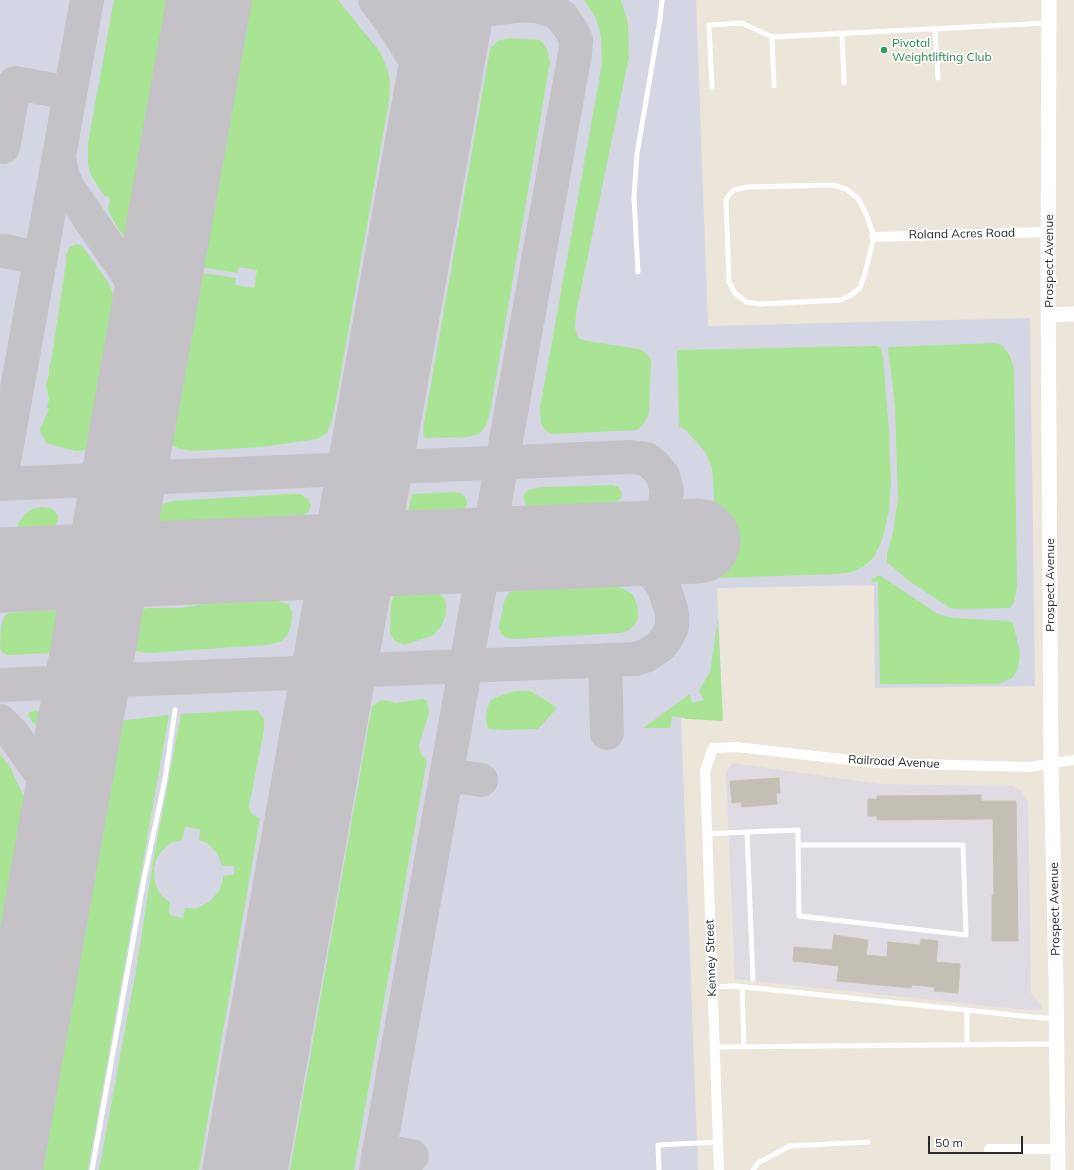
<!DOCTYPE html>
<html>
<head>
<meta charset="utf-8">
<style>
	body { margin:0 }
	#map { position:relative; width:1074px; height:1170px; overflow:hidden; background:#ebe5da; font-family:Mulish,sans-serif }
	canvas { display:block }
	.scale { position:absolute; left:928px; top:1136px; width:95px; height:18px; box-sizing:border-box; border:2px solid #292929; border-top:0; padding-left:5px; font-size:12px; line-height:14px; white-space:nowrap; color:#292929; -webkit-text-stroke:3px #fff; paint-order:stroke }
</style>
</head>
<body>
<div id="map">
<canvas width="1074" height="1170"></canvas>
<div class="scale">50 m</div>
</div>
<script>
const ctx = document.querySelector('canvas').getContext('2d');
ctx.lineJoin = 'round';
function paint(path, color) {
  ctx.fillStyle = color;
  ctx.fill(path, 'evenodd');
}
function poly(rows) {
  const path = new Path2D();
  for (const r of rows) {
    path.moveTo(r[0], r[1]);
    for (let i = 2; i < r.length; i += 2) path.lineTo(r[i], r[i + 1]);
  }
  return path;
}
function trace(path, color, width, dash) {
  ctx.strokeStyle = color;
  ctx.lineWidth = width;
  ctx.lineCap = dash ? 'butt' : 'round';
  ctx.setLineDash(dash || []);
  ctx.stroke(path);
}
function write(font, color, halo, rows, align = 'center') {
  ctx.font = font + ' Mulish,sans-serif';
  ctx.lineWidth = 3.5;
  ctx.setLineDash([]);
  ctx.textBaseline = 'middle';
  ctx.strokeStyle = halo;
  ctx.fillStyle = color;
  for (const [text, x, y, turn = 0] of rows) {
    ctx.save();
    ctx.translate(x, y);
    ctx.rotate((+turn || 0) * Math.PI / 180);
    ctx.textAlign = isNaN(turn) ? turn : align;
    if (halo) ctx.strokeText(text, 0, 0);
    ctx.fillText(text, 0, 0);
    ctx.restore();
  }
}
paint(poly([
	[732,763,878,784,1013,786,1021,791,1028,802,1031,993,1042,1006,1042,1009,1027,1010,735,979,726,772]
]), '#dedbe3');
paint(poly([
	[0,0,696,0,708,326,1030,318,1035,686,875,688,874,585,717,588,723,721,681,718,698,1170,0,1170]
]), '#d5d6e4');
paint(poly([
	[114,0,178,0,166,62,164,86,145,195,135,243,133,246,131,247,114,222,108,209,110,198,105,196,97,185,90,173,88,164,88,143],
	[238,0,338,0,380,52,387,68,390,82,389,101,335,406,331,423,327,433,317,439,262,447,193,451,181,449,174,446,169,438,166,428,168,386,189,271,236,278,235,285,254,288,257,270,239,267,237,273,189,265],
	[584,0,621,0,628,23,629,57,576,313,575,328,578,338,587,341,639,349,646,353,651,360,649,414,644,423,637,430,553,434,546,431,541,423,540,408,602,64,601,38,596,18],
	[509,38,540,40,547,49,550,62,490,413,485,427,479,434,468,437,427,438,424,437,423,429,490,49,498,41],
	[77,244,82,246,86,251,108,282,115,298,118,320,118,341,102,428,94,442,85,450,76,451,60,447,47,443,41,434,40,429,49,409,47,406,49,400,46,385,49,374,49,367,51,362,66,263,66,255,70,247],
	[994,343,1002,345,1010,356,1014,369,1017,587,1014,602,1010,608,965,609,950,608,909,581,887,562,887,553,893,533,898,499,895,406,888,347],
	[872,346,877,346,880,348,883,355,889,432,891,482,889,511,882,540,874,557,863,567,852,572,837,574,719,578,712,467,705,452,687,431,679,426,677,350],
	[613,485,618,487,621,491,622,495,620,499,613,503,535,507,526,505,524,501,524,495,527,491,531,489,543,487],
	[452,492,461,493,466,498,467,503,465,508,458,512,409,515,408,512,412,494],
	[290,494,300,494,307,498,311,505,308,513,303,515,227,519,168,525,156,525,150,521,149,517,151,513,157,508,163,504,172,501],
	[42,507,49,508,54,510,58,516,58,521,55,526,35,533,20,533,18,529,18,524,25,514,34,508],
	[878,576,881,576,938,614,953,618,1008,621,1013,623,1020,652,1018,669,1012,678,999,684,880,684,878,582,871,582,872,579],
	[599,585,614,586,622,588,632,594,635,599,638,609,638,618,635,624,629,630,621,633,513,639,505,637,501,633,499,627,504,602,509,593,515,589,524,587],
	[426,592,439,594,445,599,446,605,446,615,440,628,432,636,404,645,394,640,390,633,391,603,394,596,398,594],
	[274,600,288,604,292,611,292,618,290,629,286,637,280,642,265,645,148,653,140,652,132,649,128,642,128,630,130,617,135,611,147,608,180,608,218,602],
	[65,610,68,614,66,627,63,639,55,650,50,653,7,655,2,652,0,648,1,626,4,617,9,613,18,612],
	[718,619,723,721,689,719,672,716,670,728,643,728,690,694,692,703,704,700,699,691,710,672],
	[515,691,530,691,555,706,556,709,538,729,503,730,490,729,487,726,486,717,488,706,491,700,497,697],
	[423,699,427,701,429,713,419,745,420,752,426,761,426,765,354,1170,290,1170,372,706,380,701,384,700,396,703],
	[36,710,40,712,45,719,49,735,48,738,46,737,28,716,29,713],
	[252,710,258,711,264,719,264,730,249,806,250,811,254,816,260,818,199,1170,99,1170,137,965,152,868,154,868,155,883,159,892,165,899,170,902,169,915,183,918,185,908,198,908,210,901,219,891,223,880,223,876,234,875,234,866,222,866,217,853,207,843,199,840,200,829,185,827,182,840,170,843,161,852,156,860,154,868,152,867,181,714],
	[169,715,88,1170,29,1170,76,906,108,737,114,727,119,721],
	[0,754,10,767,25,799,27,816,28,842,0,1008]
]), '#a8e494');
trace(poly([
	[375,0,380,6,404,16,412,18,420,18,525,5,540,7,554,11,563,18,572,31,576,40,575,53,376,1170],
	[380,6,396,29,415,59,423,78,429,97,429,118,408,238],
	[435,111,446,55,452,39,464,22,475,14,488,9],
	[3,147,15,83,70,93],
	[59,157,62,175,67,186,139,291,147,314,148,326,122,471],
	[4,251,40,258],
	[0,483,87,0],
	[0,484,630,457,646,459,655,466,663,476,667,491,663,512,649,526,626,538,603,545],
	[605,660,607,733],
	[0,685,636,659,647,655,661,645,667,637,672,627,672,613,664,587,656,576,646,567,632,558,603,545],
	[0,721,12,733,65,807],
	[447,775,481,780],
	[379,1151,412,1156]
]), '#c4c2c7', 34);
trace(poly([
	[0,570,698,541],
	[0,1170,209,0],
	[245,1170,453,0]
]), '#c4c2c7', 85);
const building = poly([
	[779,778,780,793,776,793,777,804,742,807,741,802,732,803,730,781,779,778],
	[981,795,981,801,1016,801,1018,941,992,941,992,895,994,895,993,819,877,820,877,816,868,816,868,799,877,799,877,796,981,795],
	[834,935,868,940,866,955,887,957,888,942,920,945,921,939,938,941,936,962,960,964,958,993,934,991,935,987,912,985,911,988,837,981,839,966,793,961,794,947,832,950,834,935]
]);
paint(building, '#c4bfb5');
trace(building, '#c7c2b3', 1);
trace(poly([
	[935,29,938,78],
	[842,34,844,83],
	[772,37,774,86],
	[712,88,709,25,742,23,772,37,1048,23],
	[833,185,846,189,858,198,867,216,874,237,864,277,860,288,851,295,841,300,761,304,746,302,735,293,729,282,726,200,729,195,734,190,747,187,833,185],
	[638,272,634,197,637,154,660,19,662,0],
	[747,832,798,830,798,845,799,916,966,935,963,845,798,845],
	[706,834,747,832,753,979],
	[712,987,735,986,1042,1018,1056,1018],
	[742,987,744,1047],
	[967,1011,967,1045],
	[714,1047,1054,1044],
	[92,1170,144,879,165,779,175,710],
	[659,1170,658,1145,718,1142],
	[753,1170,758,1163,790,1146,868,1142]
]), '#fff', 5);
trace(poly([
	[874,237,1049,232],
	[989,1149,1058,1149],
	[719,1170,705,771,713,748,737,747,876,763,1029,767,1074,760]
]), '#fff', 10);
trace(poly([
	[1049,0,1048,285,1051,763,1056,979,1058,1170],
	[1049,315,1074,314]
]), '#fff', 15);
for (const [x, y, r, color] of [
	[884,50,4,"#2e9e5b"]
]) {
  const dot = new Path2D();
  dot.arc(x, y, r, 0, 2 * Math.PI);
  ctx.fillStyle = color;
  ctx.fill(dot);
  trace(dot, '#fff', 1.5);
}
write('12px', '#27864d', '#fff', [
	["Pivotal",892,43],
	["Weightlifting Club",892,57]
], 'left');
write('12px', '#292929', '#fff', [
	["Roland Acres Road",962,234,-1],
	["Prospect Avenue",1049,261,-90],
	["Prospect Avenue",1050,585,-90],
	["Railroad Avenue",894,762,3],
	["Prospect Avenue",1055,909,-91],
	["Kenney Street",711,958,-92]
]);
</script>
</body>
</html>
